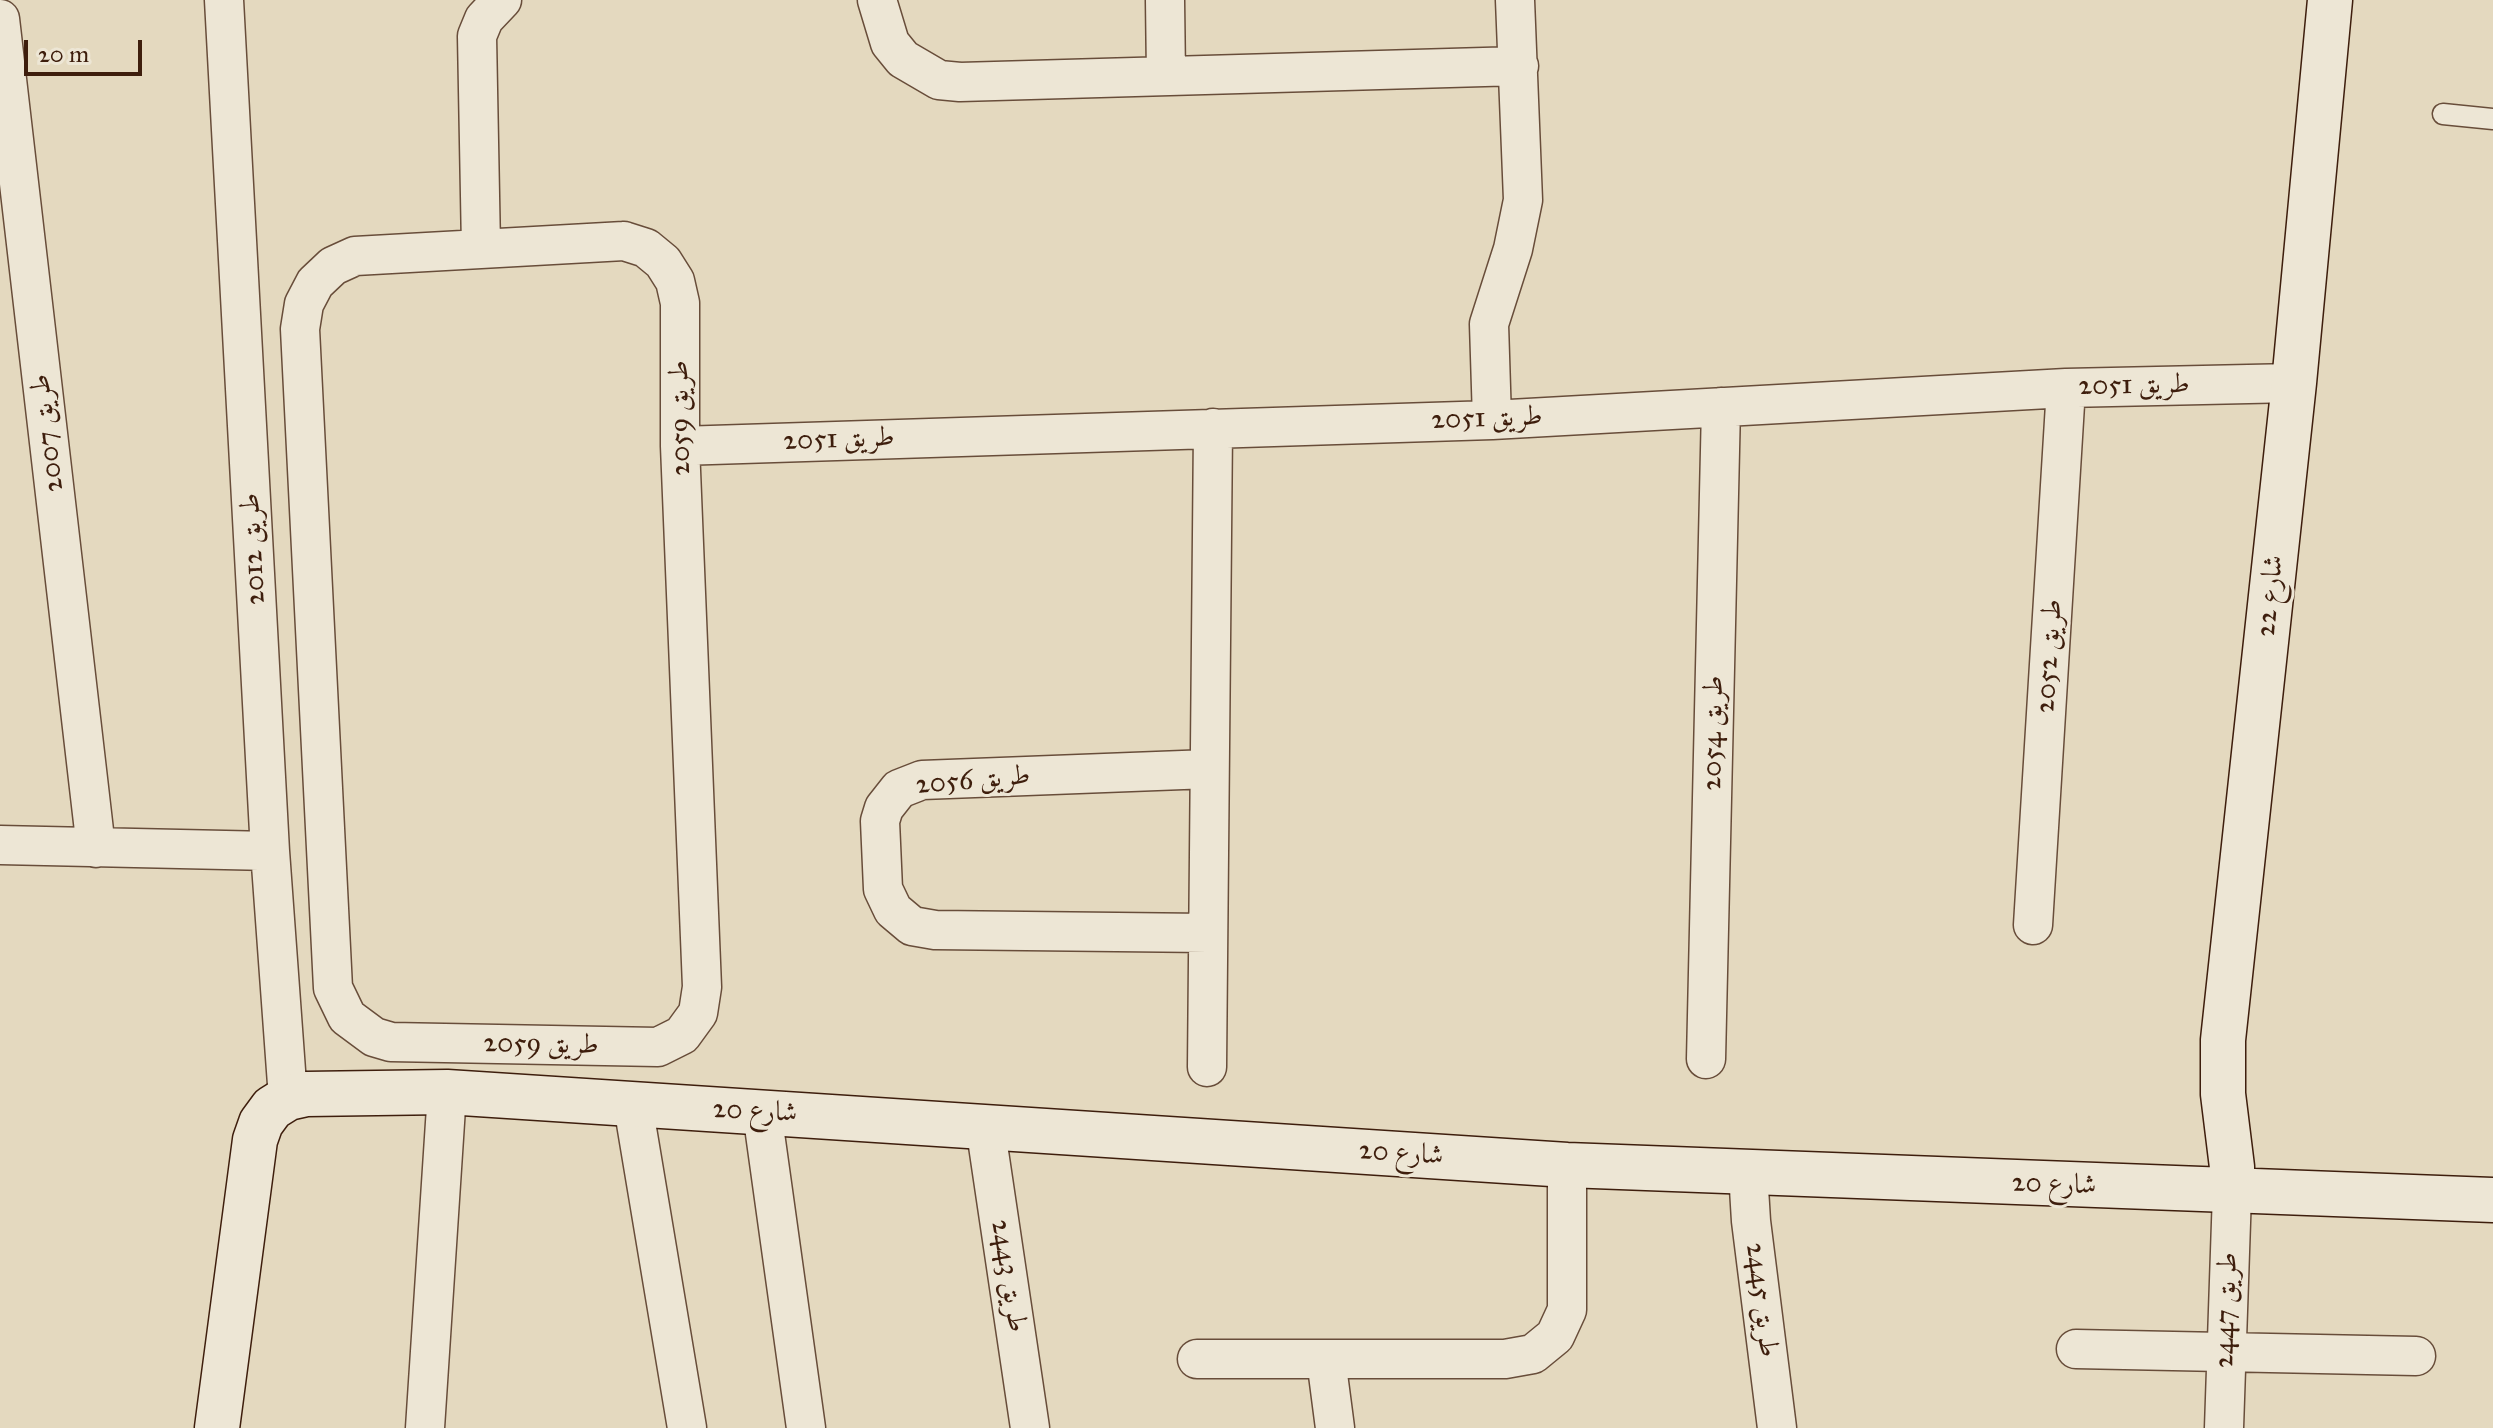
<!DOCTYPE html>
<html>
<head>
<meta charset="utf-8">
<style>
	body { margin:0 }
	#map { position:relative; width:2493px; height:1428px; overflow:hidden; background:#e4d9bf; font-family:"IM FELL Great Primer",serif }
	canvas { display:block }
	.scale { position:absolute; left:24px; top:40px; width:118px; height:36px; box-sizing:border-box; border:4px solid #3e1e0d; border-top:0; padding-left:10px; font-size:24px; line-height:28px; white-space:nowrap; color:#3e1e0d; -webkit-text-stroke:6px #ede6d5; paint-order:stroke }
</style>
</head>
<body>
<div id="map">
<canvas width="2493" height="1428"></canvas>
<div class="scale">20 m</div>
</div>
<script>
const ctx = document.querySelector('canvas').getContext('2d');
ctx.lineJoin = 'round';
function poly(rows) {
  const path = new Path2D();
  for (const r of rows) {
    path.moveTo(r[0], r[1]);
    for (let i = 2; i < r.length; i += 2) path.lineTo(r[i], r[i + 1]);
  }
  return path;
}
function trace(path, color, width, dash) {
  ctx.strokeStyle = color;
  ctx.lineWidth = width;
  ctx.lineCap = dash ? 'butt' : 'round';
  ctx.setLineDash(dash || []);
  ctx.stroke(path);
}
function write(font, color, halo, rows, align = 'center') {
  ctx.font = font + ' "IM FELL Great Primer",Amiri,serif';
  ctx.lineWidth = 6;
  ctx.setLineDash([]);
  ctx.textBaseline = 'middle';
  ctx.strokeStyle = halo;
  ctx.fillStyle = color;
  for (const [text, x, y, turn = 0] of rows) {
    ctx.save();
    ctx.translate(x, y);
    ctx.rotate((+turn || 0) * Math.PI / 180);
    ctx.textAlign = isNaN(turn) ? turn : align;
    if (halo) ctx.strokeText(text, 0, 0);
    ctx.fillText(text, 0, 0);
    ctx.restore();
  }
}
const lane = poly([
	[2443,114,2493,119]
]);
const street = poly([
	[224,0,270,851,288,1098],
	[877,0,890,43,903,59,939,80,960,82,1519,66],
	[1165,0,1166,76],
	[0,19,96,848],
	[624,241,646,248,663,262,675,281,680,303,680,446,702,987,698,1013,682,1035,658,1047,391,1042,374,1037,347,1017,333,988,300,329,304,304,315,283,333,266,355,256,624,241],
	[481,248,477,36,484,19,502,0],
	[1492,420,1489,324,1513,249,1523,200,1515,0],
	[680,446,1492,420,2066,388,2294,383],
	[0,845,270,851],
	[2033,925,2066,388],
	[1207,933,935,930,912,926,893,910,883,889,880,821,884,808,899,789,922,780,1209,769],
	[1706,1059,1721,407],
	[1207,1067,1213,428],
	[633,1105,687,1428],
	[762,1112,806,1428],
	[985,1125,1030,1428],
	[1748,1172,1751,1221,1777,1428],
	[2076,1349,2416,1356],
	[1197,1359,1505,1359,1533,1354,1555,1336,1567,1310,1567,1165],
	[1326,1359,1335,1428],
	[425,1428,447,1092],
	[2224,1428,2232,1193]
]);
const secondary = poly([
	[2232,1193,2232,1167,2223,1094,2223,1040,2294,383,2330,0],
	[217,1428,255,1140,261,1123,272,1108,288,1098,306,1094,447,1092,1567,1165,2493,1200]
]);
trace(lane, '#684d3a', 23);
trace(street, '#684d3a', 41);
trace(secondary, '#3e1e0d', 47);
trace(lane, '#ede6d5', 20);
trace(street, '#ede6d5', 38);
trace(secondary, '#ede6d5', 44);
write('28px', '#3e1e0d', '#ede6d5', [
	["طريق 2051",2134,386,-1],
	["طريق 2059",681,418,-91],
	["طريق 2051",1487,419,-2],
	["طريق 2007",48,433,-97],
	["طريق 2051",839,440,-2],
	["طريق 2012",254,549,-93],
	["شارع 22",2271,596,-84],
	["طريق 2052",2050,656,-86],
	["طريق 2054",1714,733,-89],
	["طريق 2056",973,781,-5],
	["طريق 2059",541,1045,1],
	["شارع 20",755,1112,3],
	["شارع 20",1401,1154,4],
	["شارع 20",2054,1185,2],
	["طريق 2443",1008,1276,81],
	["طريق 2445",1761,1300,83],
	["طريق 2447",2227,1310,-88]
]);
</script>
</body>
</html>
